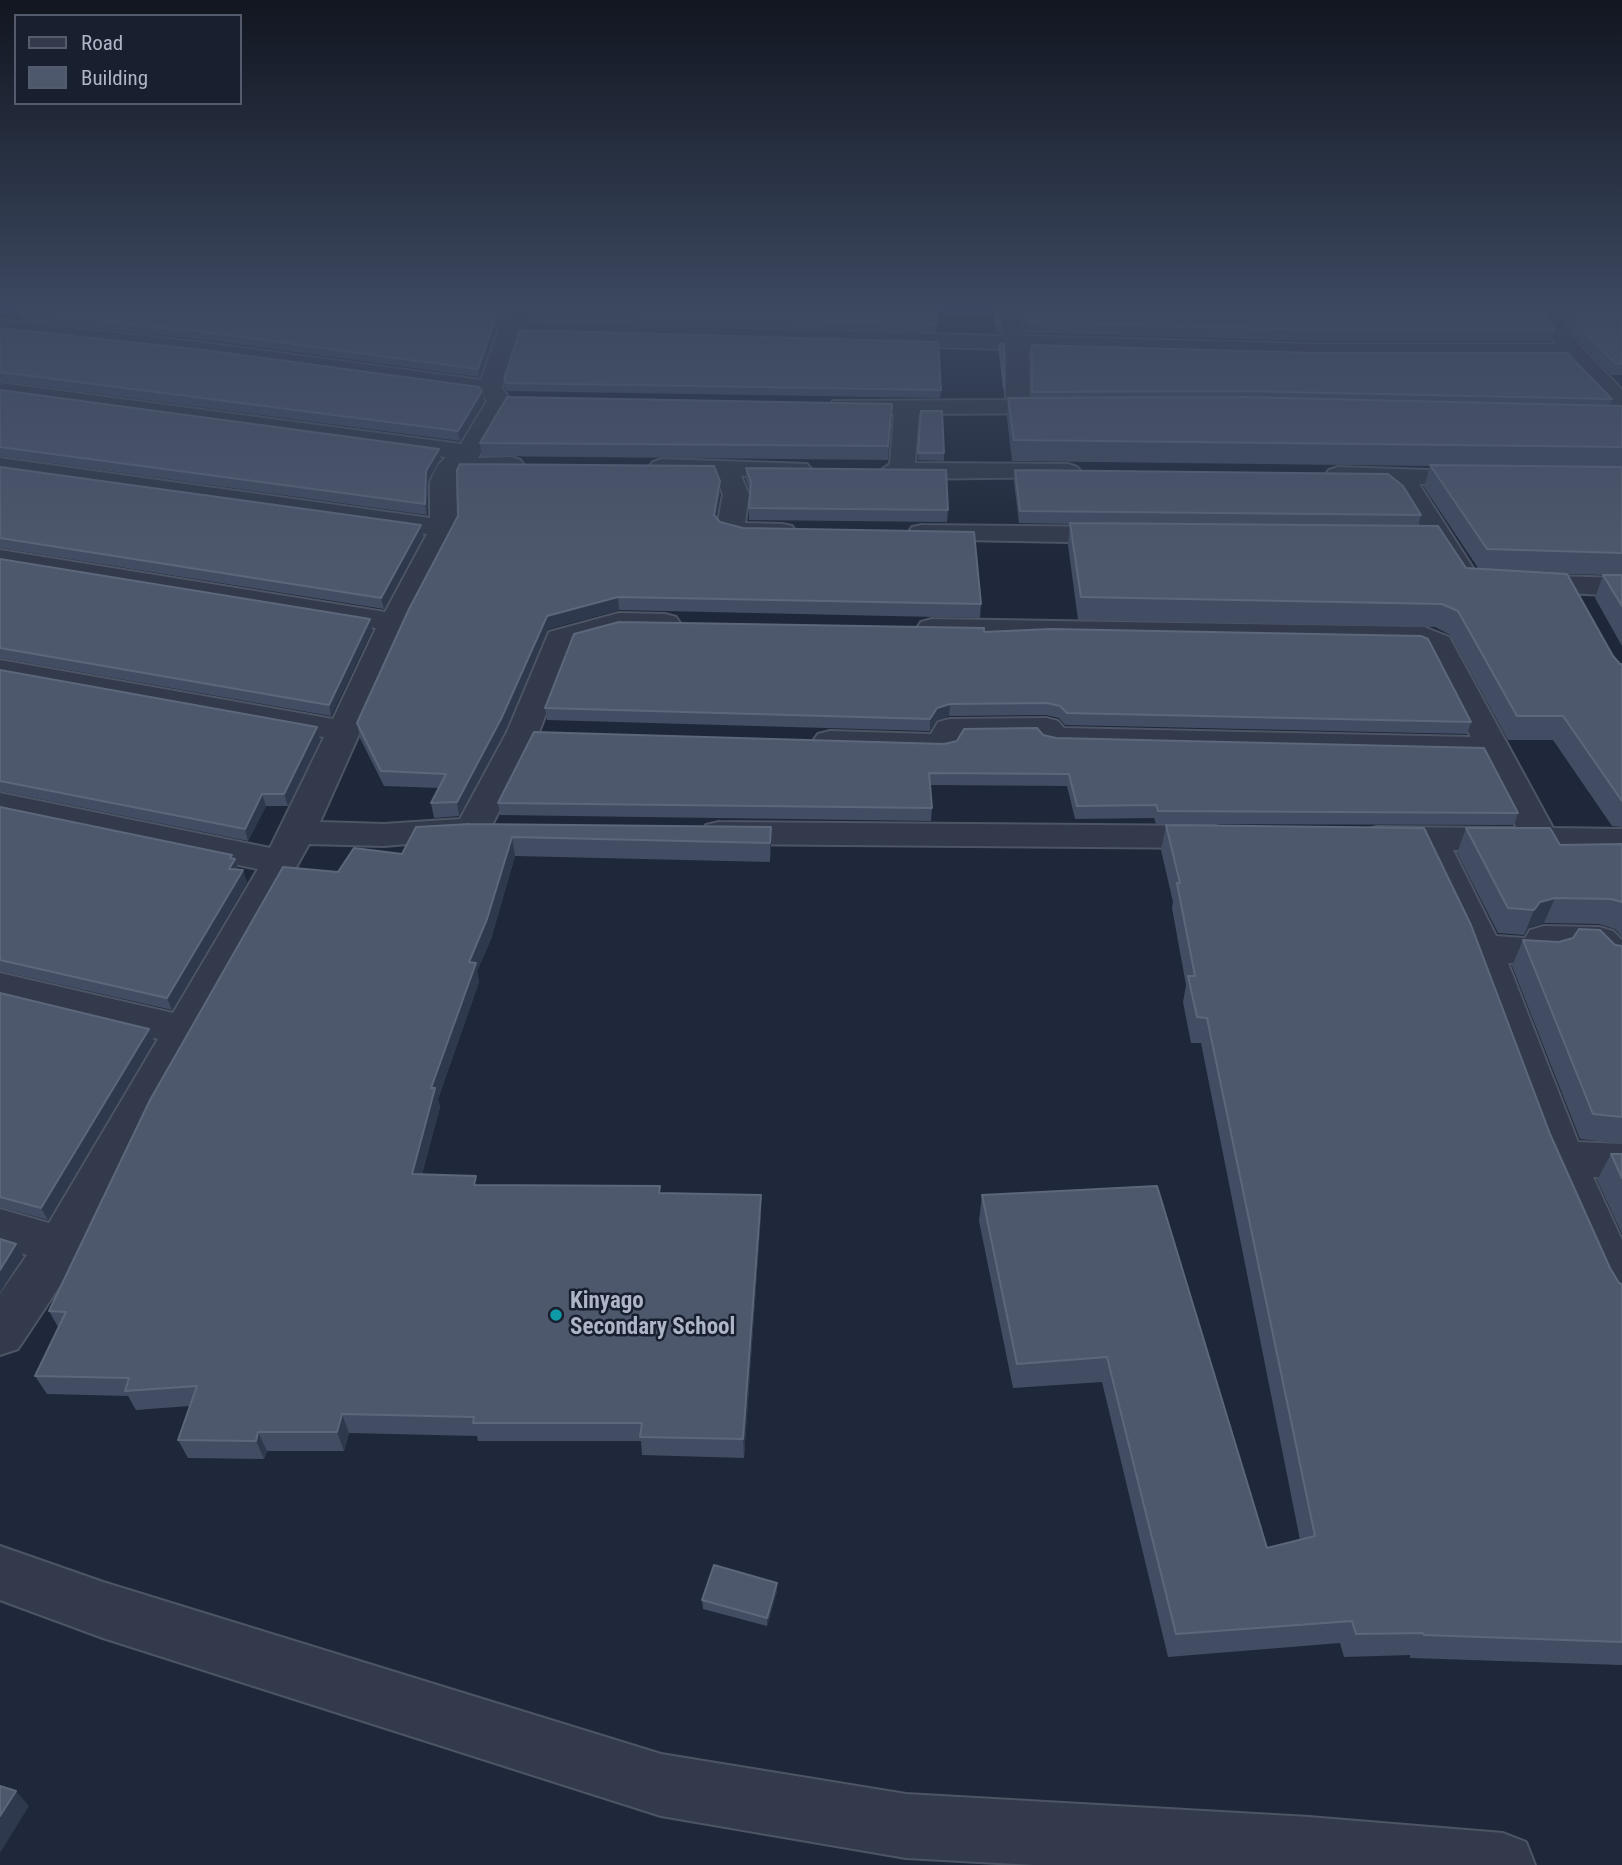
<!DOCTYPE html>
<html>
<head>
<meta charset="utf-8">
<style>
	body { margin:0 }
	#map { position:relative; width:1622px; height:1865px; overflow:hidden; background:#1f283a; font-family:"Roboto Condensed",sans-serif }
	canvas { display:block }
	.legend { position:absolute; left:14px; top:14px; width:228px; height:91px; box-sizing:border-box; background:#181f2f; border:2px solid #545b6c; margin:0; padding:9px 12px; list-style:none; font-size:21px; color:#adb5c7 }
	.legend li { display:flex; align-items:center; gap:14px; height:35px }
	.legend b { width:35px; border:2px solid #545b6c }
</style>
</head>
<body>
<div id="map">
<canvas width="1622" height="1865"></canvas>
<ul class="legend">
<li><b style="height:9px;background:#323a4b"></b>Road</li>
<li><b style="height:19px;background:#4e586d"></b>Building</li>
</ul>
</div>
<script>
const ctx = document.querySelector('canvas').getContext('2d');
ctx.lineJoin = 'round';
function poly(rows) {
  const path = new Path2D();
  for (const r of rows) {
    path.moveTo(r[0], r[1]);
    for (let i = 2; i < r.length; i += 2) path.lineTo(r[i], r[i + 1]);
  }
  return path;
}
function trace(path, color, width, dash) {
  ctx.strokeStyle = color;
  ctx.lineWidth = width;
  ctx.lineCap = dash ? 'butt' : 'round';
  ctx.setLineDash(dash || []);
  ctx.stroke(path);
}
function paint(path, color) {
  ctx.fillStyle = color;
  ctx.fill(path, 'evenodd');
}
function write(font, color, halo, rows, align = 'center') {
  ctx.font = font + ' "Roboto Condensed",sans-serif';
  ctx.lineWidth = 5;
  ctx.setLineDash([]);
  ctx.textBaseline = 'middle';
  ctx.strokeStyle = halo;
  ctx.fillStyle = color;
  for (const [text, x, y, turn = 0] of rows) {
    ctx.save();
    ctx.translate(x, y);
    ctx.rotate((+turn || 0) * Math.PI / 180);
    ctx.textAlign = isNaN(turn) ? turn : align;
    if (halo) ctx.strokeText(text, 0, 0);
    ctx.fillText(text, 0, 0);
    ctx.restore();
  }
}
const minor = poly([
	[408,306,545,306,555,312,544,318,531,318,526,323,1004,336,999,321,1010,315,1018,316,1026,336,1315,344,1556,344,1539,318,1550,312,1558,313,1580,346,1622,390,1622,411,1614,409,1566,358,1315,358,1029,350,1030,401,1068,403,1072,408,1068,413,919,414,915,463,1068,464,1077,467,1081,472,1077,477,893,479,884,476,880,471,890,464,894,414,841,413,833,411,829,406,833,401,1006,400,1006,349,519,336,502,388,511,401,478,458,511,457,520,460,524,465,520,470,511,473,460,474,456,482,458,528,409,622,320,822,384,824,460,819,507,732,549,632,619,613,665,614,676,617,680,623,676,629,665,632,620,631,573,644,539,732,486,837,384,846,309,844,77,1260,18,1349,0,1355,0,1294,27,1255,0,1247,0,1209,49,1223,158,1039,0,1001,0,973,173,1013,258,869,0,815,0,793,270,848,324,737,0,678,0,660,333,719,376,628,0,566,0,550,385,612,427,534,0,474,0,458,430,518,430,482,437,466,446,457,0,397,0,383,461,444,487,401,482,394,206,357,0,334,0,320,206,343,481,380,499,329,509,317,419,312,408,306],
	[662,459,807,464,811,469,807,474,798,477,741,476,749,494,745,523,782,524,792,526,796,532,792,538,782,540,744,539,721,533,717,527,723,494,715,475,653,472,649,467,653,462,662,459],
	[1338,467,1490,472,1494,477,1490,482,1481,485,1419,484,1475,571,1471,577,1461,580,1451,577,1402,496,1386,483,1329,480,1325,475,1329,470,1338,467],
	[922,525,1121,527,1131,529,1135,535,1131,541,1121,543,912,539,908,533,912,527,922,525],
	[1523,575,1622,578,1622,596,1513,590,1509,584,1513,578,1523,575],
	[932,619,1424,627,1449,637,1553,828,1622,829,1622,851,1453,850,1496,936,1525,938,1530,930,1544,926,1599,927,1613,931,1622,940,1622,972,1604,968,1589,953,1566,952,1561,961,1547,965,1508,963,1578,1142,1622,1144,1622,1178,1593,1177,1622,1240,1622,1312,1605,1306,1598,1292,1540,1159,1464,949,1417,850,1377,849,1364,846,1359,838,1364,830,1377,827,1517,828,1481,758,1054,748,1042,745,1037,738,962,739,955,751,943,754,830,751,818,748,813,741,818,734,830,731,931,734,938,722,950,719,1046,718,1058,721,1064,728,1471,737,1426,649,1418,645,921,634,917,628,921,622,932,619],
	[719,822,1215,826,1228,829,1233,837,1228,845,1215,848,719,844,706,841,701,833,706,825,719,822],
	[0,1546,103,1582,661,1754,906,1794,1309,1817,1503,1833,1526,1842,1535,1865,1034,1865,906,1858,661,1816,103,1638,0,1600,0,1546]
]);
trace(minor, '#4d5565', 4);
paint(minor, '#323a4b');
paint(poly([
	[549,306,936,306,937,332,535,321,534,313,544,312,551,307],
	[993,306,1622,306,1622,375,1611,375,1582,344,1560,312,1550,309,1544,313,1555,330,1551,341,1315,341,1028,333,1020,315,1010,312,1000,318,1001,322,1000,333,996,333],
	[418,307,503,312,504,319,497,328,479,377,206,340,21,320,18,312],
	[0,328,482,391,484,401,460,441,0,381],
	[999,344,1004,388,1004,395,999,351],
	[1032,345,1612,399,1610,405,1622,406,1622,646,1595,598,1603,575,1567,574,1613,656,1620,664,1622,664,1622,827,1612,826,1553,740,1508,740,1450,635,1435,627,1078,620,1068,545,1070,524,1019,523,1014,482,1015,470,1421,515,1418,526,1466,568,1478,568,1424,487,1430,466,1012,461,1007,418,1008,398,1032,398],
	[504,379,941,390,940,398,507,391,505,388],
	[0,390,439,449,440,459,428,481,427,515,0,456],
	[921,411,944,453,944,461,918,460],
	[891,418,888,460,482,456,480,443],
	[0,467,421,525,423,536,384,609,0,548],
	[746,468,948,510,947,522,749,520,749,508,750,491,746,480],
	[720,494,716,518,720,522,981,604,980,618,619,610,548,629,505,731,459,816,434,818,431,803,439,788,384,786,360,738,357,723,458,516],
	[0,559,370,619,372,630,331,716,0,658],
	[984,632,1471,722,1467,734,1065,725,1059,718,1046,715,949,716,936,721,930,731,547,720,545,708],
	[0,670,320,739,288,806,266,806,248,841,0,791],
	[1043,735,1056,738,1518,813,1514,825,1156,824,1154,818,1075,819,1067,786,930,785,932,808,931,821,500,815,498,803,944,744],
	[0,807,232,855,233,858,235,859,239,870,247,882,172,1010,0,971],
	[1166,825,1550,1134,1610,1268,1619,1283,1622,1284,1622,1665,1410,1658,1410,1655,1344,1657,1340,1643,1168,1657,1102,1382,1013,1388,979,1221,982,1195,1267,1548,1300,1540,1201,1043,1191,1043,1183,1002,1186,985,1172,908,1173,902,1161,850],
	[416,827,771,827,770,862,515,856,491,939,477,971,479,982,438,1099,440,1107,422,1174,478,1185,660,1186,660,1193,761,1195,761,1214,744,1458,642,1455,641,1441,478,1441,477,1436,349,1433,344,1451,267,1451,264,1459,188,1458,178,1440,190,1406,136,1410,128,1396,47,1394,35,1376,58,1327,49,1311,338,872,402,854],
	[1466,828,1560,845,1622,844,1622,937,1615,929,1599,924,1544,923,1529,927,1524,935,1498,933,1457,853],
	[1523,940,1622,946,1622,1144,1580,1139,1512,966],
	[0,993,149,1029,154,1041,48,1220,0,1207],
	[1611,1154,1622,1154,1622,1234,1597,1180],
	[777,1591,767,1626,703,1609,702,1600]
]), '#424d63');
paint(poly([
	[1003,306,1011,306,1010,312,997,320,997,309],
	[1541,306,1551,306,1550,309,1536,317],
	[503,312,504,319,497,328,479,377,478,369,495,320],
	[482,391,484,401,460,441,458,431],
	[439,449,440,459,428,481,427,515,425,504,426,471],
	[720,481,720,494,715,528,714,515],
	[421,525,423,536,384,609,381,598],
	[618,597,619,610,548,629,505,731,459,816,457,802,547,616],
	[370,619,372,630,331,716,329,705],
	[950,704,949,716,936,721,930,731,930,719,937,708],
	[317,727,320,739,288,806,284,794],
	[262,794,266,806,248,841,245,829],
	[771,827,771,846,770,862,770,843],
	[512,837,515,856,491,939,477,971,479,982,438,1099,440,1107,417,1193,412,1174,431,1088,469,962],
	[232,855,234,862,235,859,239,871,229,869,230,858],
	[243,870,247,882,172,1010,167,998],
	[1555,898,1544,923,1529,927,1524,935,1534,910,1540,902],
	[149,1029,154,1041,48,1220,41,1208],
	[761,1195,761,1214,744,1458,743,1439],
	[16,1244,23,1256,0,1293,0,1270],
	[342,1414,349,1433,344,1451,337,1432],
	[258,1432,267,1451,264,1459,256,1441],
	[777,1583,777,1591,767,1626,767,1618],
	[16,1791,29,1806,0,1853,0,1816]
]), '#2f394e');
const building = poly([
	[31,306,416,306,503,312,495,320,478,369,204,332,18,312,31,306],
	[553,306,936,306,937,324,534,313,544,312,553,306],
	[995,306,1003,306,997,309,1001,322,997,322,995,306],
	[1022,306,1541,306,1540,306,1555,330,1317,330,1029,322,1022,306],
	[1567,306,1622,306,1622,364,1615,363,1586,333,1567,306],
	[0,328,203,350,479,387,482,391,458,431,0,372,0,328],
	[520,330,938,342,941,390,506,383,504,379,520,330],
	[999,344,1004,344,1004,388,999,344],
	[1032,345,1317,353,1567,353,1612,399,1238,391,1032,392,1032,345],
	[0,390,439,449,426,471,425,504,0,447,0,390],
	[507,397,892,404,888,446,480,443,507,397],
	[1240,397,1622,406,1622,447,1014,440,1008,398,1240,397],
	[921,411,942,411,944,453,918,453,921,411],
	[460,464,714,466,720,481,714,515,720,522,743,528,974,532,981,604,618,597,547,616,502,717,457,802,431,803,446,774,381,771,357,723,409,609,458,516,457,470,460,464],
	[1430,465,1622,467,1622,553,1487,549,1430,465],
	[0,467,421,525,381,598,0,538,0,467],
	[746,468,946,470,948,510,749,508,751,482,746,468],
	[1015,470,1388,474,1403,486,1421,515,1020,511,1015,470],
	[1070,523,1438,526,1466,568,1567,574,1613,656,1620,664,1622,664,1622,801,1563,716,1517,716,1458,611,1442,604,1081,597,1070,523],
	[0,559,370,619,329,705,0,648,0,559],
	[1603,575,1622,575,1622,606,1603,575],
	[619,622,984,628,984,632,1051,629,1421,636,1428,639,1471,722,1067,713,1060,706,1047,703,950,704,937,708,930,719,545,708,574,634,619,622],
	[0,670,317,727,284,794,262,794,245,829,0,781,0,670],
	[1037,728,1043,735,1056,738,1484,748,1518,813,1158,811,1156,805,1077,806,1069,774,929,773,932,808,498,803,534,732,944,744,957,741,964,729,1037,728],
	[0,807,232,855,230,858,235,859,229,869,243,870,167,998,0,960,0,807],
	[470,824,771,827,770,843,512,837,487,919,469,962,476,963,431,1088,435,1088,412,1174,476,1176,474,1185,660,1186,659,1193,761,1195,743,1439,640,1437,642,1423,473,1423,474,1417,342,1414,337,1432,258,1432,256,1441,178,1440,197,1386,125,1391,129,1378,35,1376,66,1312,49,1311,150,1100,283,867,338,872,354,848,402,854,416,827,470,824],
	[1166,825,1424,828,1471,925,1550,1134,1610,1268,1619,1283,1622,1284,1622,1642,1424,1635,1423,1633,1356,1634,1352,1621,1176,1634,1107,1357,1017,1364,982,1195,1157,1186,1267,1548,1315,1536,1207,1018,1197,1017,1188,976,1195,976,1177,883,1180,883,1166,825],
	[1466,828,1550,828,1560,845,1622,844,1622,902,1611,899,1555,898,1540,902,1534,910,1508,908,1466,828],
	[1579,929,1600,930,1615,945,1622,946,1622,1117,1593,1114,1523,940,1559,942,1573,938,1579,929],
	[0,993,149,1029,41,1208,0,1197,0,993],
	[1611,1154,1622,1154,1622,1178,1611,1154],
	[0,1239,16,1244,0,1270,0,1239],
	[714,1565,777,1583,767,1618,702,1600,714,1565],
	[0,1786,16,1791,0,1816,0,1786]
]);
paint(building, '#4e586d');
trace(building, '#5c677b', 2);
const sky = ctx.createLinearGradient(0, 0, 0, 567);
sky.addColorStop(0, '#111620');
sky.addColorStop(0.54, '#3c4860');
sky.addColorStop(1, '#3c486000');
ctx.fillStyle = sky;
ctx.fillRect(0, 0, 1622, 567);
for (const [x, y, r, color] of [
	[556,1315,7,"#0f9aa8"]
]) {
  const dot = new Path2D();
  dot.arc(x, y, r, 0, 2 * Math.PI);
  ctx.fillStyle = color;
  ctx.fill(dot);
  trace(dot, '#181f2f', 2.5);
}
write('bold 23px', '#adb5c7', '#181f2f', [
	["Kinyago",570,1302],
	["Secondary School",570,1328]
], 'left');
</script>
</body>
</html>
